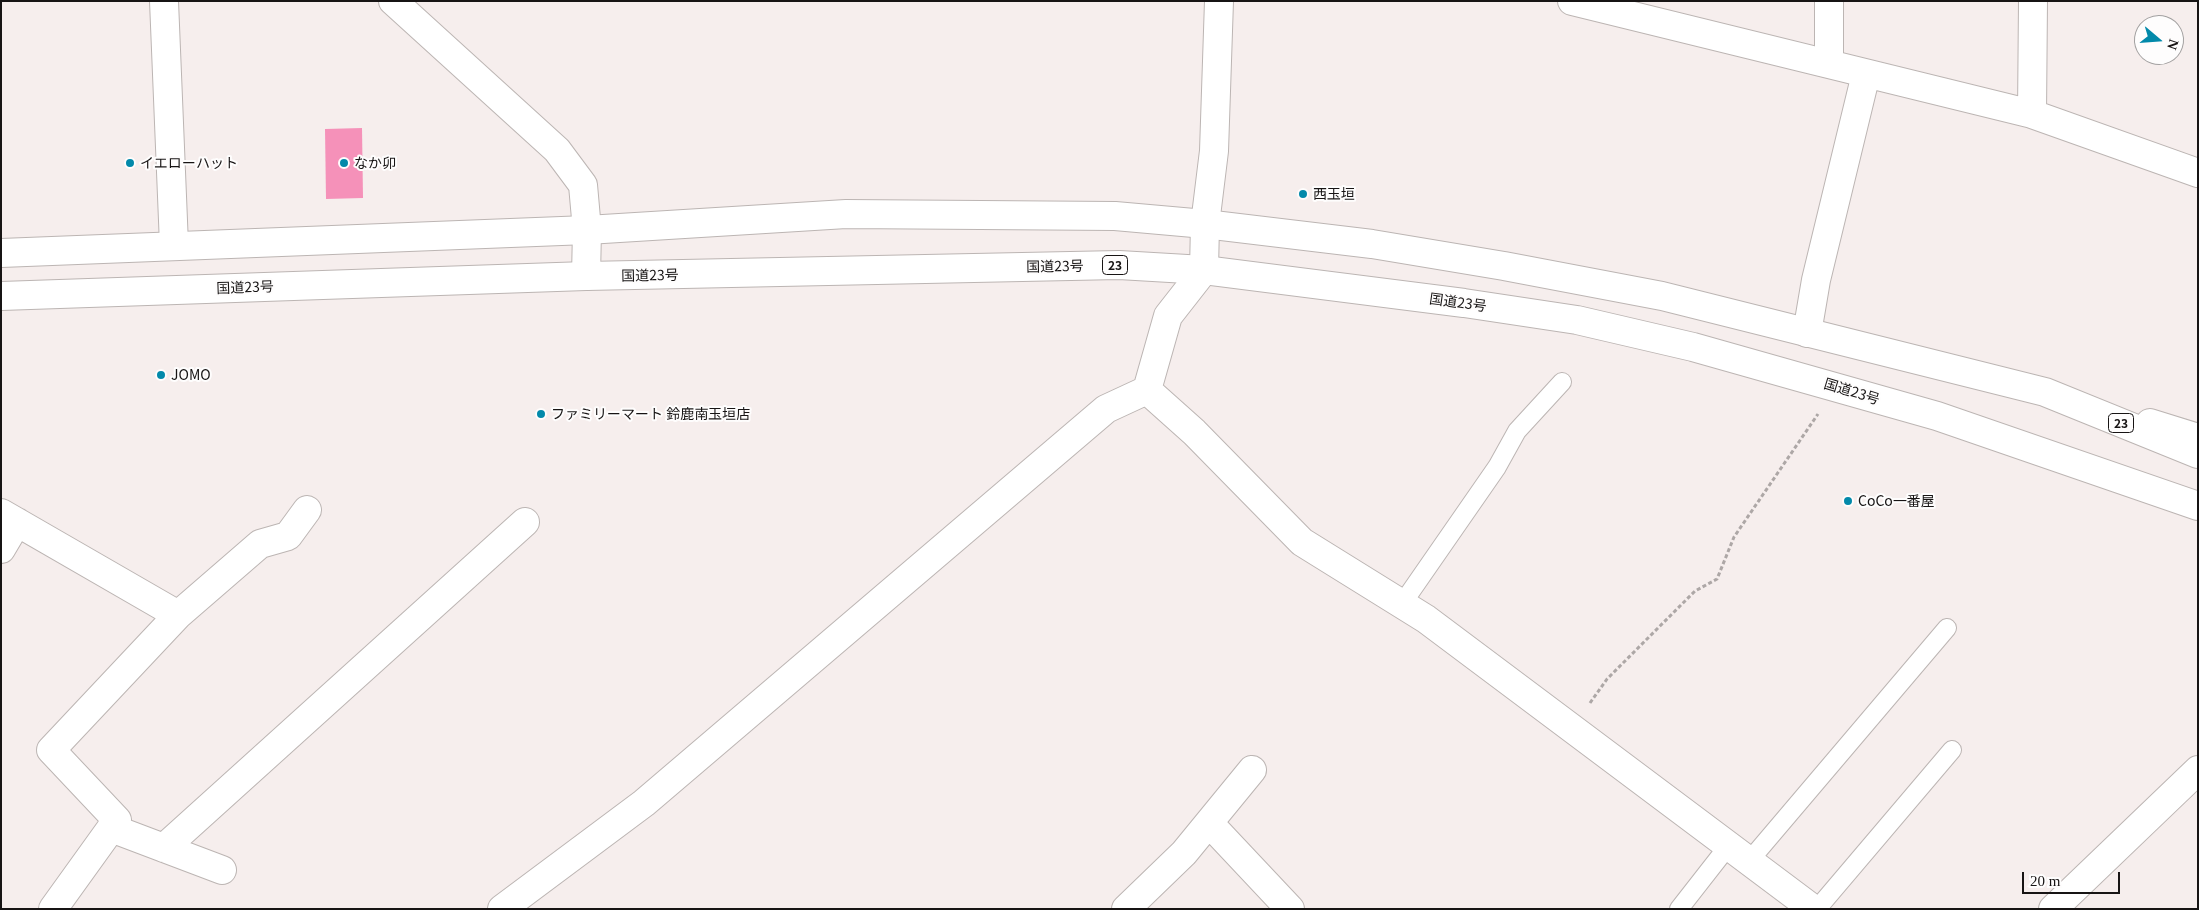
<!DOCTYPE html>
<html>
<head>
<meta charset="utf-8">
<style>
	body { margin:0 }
	#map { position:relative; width:2199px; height:910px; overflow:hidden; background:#f6eeed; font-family:Georgia,serif }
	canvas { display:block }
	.frame { position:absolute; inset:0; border:2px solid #171414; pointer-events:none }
	.north { position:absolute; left:2134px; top:15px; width:50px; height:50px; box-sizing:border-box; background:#fefdfd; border:1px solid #a2a0a0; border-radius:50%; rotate:108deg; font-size:14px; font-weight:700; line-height:20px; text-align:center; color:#171414 }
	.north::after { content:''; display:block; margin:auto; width:18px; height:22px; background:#0289aa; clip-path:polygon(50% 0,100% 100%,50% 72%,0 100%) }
	.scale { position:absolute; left:2022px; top:872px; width:98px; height:22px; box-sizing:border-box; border:2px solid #171414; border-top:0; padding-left:6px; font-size:15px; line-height:18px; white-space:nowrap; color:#171414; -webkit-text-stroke:4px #fefdfd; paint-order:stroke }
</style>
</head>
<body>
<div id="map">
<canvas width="2199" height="910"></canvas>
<div class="frame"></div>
<div class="north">N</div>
<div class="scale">20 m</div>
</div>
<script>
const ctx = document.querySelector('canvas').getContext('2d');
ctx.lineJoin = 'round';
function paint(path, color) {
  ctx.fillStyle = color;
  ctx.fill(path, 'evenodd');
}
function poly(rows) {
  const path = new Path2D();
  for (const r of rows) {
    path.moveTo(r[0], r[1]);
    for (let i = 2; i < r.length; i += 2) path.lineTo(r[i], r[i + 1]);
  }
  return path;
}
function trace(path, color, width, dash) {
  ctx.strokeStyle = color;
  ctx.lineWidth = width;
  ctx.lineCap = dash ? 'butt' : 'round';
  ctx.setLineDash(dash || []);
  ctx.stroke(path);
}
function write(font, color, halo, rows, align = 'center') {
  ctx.font = font + ' Georgia,"Noto Sans JP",serif';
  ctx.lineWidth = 4;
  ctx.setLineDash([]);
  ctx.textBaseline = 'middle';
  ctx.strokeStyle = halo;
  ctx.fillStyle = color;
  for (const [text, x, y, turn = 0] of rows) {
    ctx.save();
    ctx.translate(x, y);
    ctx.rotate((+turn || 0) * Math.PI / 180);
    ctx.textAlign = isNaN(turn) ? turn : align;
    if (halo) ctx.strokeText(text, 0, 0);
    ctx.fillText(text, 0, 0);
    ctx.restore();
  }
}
paint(poly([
	[362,128,363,198,326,199,325,129]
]), '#f591b9');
const lane = poly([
	[1402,604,1497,467,1517,431,1562,382],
	[1750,860,1947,628],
	[1679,909,1729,845],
	[1817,909,1952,750]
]);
const street = poly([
	[164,1,174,245],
	[1572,1,2032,114,2198,173],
	[1829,64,1829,1],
	[2032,114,2033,1],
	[1807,333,1816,280,1866,74],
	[1147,390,1194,432,1302,542,1426,619,1813,909],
	[1,513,178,615],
	[1,549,17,522],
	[1210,824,1290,909],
	[111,828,222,870],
	[164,848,525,522],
	[53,909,117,820,51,750,178,615,260,544,288,536,307,510],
	[502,909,644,803,1106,409,1147,390,1168,316,1204,270,1205,224,1214,151,1219,1],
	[1126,909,1184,853,1252,770],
	[2053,909,2198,770]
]);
const secondary = poly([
	[393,1,557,150,583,185,587,230,586,276]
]);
const primary = poly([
	[2150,423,2198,438]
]);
const highway = poly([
	[1,253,587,230,846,214,1115,216,1205,224,1372,244,1504,266,1662,296,2045,392,2198,454],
	[1,296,586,276,1119,265,1204,270,1464,303,1577,320,1693,347,1937,416,2198,506]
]);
trace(lane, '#bcb5b3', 20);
trace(street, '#bcb5b3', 30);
trace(secondary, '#bcb5b3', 30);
trace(primary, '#bcb5b3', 30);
trace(highway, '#bcb5b3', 30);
trace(poly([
	[1590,703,1607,679,1695,591,1717,579,1734,537,1818,414]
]), '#ada7a6', 3, [4, 2.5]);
trace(lane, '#fff', 18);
trace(street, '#fff', 28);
trace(secondary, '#fff', 28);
trace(primary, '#fff', 28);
trace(highway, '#fff', 28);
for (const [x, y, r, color] of [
	[130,163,5,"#0289aa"],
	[344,163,5,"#0289aa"],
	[1303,194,5,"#0289aa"],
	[161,375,5,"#0289aa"],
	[541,414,5,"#0289aa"],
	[1848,501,5,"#0289aa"]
]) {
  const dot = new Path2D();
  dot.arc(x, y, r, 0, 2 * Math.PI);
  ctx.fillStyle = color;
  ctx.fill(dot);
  trace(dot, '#fefdfd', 2);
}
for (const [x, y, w] of [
	[1115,265,25],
	[2121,423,25]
]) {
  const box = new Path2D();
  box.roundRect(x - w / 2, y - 9.5, w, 19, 4);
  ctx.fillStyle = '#fefdfd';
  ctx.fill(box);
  trace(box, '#171414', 1);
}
write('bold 12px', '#171414', null, [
	["23",1115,265],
	["23",2121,423]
]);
write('14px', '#171414', '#fefdfd', [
	["イエローハット",140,163],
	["なか卯",354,163],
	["西玉垣",1313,194],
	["JOMO",171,375],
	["ファミリーマート 鈴鹿南玉垣店",551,414],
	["CoCo一番屋",1858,501]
], 'left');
write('14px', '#171414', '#fefdfd', [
	["国道23号",1055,266,-1],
	["国道23号",650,275,-1],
	["国道23号",245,287,-2],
	["国道23号",1458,302,8],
	["国道23号",1852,391,17]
]);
</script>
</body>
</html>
